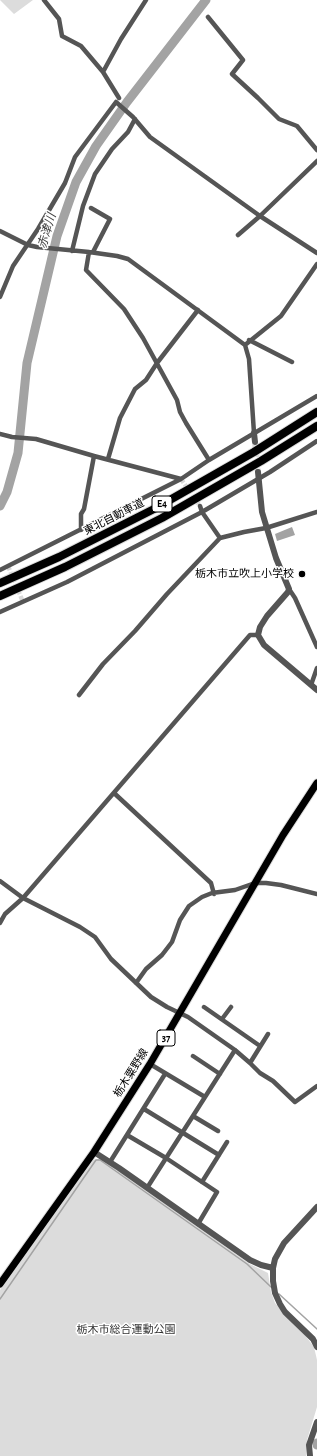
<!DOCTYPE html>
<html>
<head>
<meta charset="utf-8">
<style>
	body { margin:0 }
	canvas { display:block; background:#fff }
</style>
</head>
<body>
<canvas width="317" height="1456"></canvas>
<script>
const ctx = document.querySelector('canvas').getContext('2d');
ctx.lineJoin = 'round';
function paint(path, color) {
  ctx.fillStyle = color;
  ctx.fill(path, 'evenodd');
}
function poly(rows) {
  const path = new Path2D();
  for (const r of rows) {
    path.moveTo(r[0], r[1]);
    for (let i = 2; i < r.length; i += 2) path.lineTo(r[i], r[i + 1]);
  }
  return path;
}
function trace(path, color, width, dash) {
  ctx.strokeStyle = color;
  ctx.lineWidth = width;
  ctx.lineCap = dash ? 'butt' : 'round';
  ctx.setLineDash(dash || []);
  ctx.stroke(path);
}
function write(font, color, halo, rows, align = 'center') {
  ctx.font = font + ' "Alegreya Sans","Noto Sans JP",sans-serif';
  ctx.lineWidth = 3;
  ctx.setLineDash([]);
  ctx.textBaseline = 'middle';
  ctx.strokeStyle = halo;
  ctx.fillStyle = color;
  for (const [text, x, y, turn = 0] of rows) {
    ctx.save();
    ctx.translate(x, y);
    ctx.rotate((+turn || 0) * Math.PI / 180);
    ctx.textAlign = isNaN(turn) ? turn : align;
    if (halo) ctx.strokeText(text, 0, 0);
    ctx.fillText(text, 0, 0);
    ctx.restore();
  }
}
paint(poly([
	[0,0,33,0,14,14],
	[98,1159,103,1160,250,1264,268,1273,271,1292,275,1303,288,1318,304,1334,314,1347,317,1360,317,1407,307,1440,306,1456,0,1456,0,1290,92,1160]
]), '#dcdcdc');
paint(poly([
	[292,527,295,535,277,541,275,534]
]), '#a3a3a3');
trace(poly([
	[279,1294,317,1329],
	[0,1299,96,1160,100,1160,247,1264,271,1287]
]), '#a3a3a3', 1.5);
trace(poly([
	[0,506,7,492,18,453,27,363,57,236,76,182,96,146,127,102,206,0],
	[317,1443,317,1445]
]), '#a3a3a3', 9);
trace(poly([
	[181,479,200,506],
	[8,566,23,602]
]), '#d9d9d9', 4.5, [4.5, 2]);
trace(poly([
	[255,442,258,472]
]), '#d9d9d9', 6, [6, 3]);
const primary = poly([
	[0,1284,94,1152,150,1064,283,835,317,783]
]);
const motorway = poly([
	[0,583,59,557,154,509,254,452,317,412],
	[0,596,65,567,162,518,261,461,317,426]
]);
trace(primary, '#dbdbdb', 9);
trace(motorway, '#dbdbdb', 10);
trace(poly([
	[44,0,59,19,62,36,81,46,103,72,119,98],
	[208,17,243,60,232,74,258,98,279,119,297,126,317,150],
	[103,72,121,39,146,0],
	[91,208,110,219,93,252],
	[0,231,28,245,37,247,89,252,117,256,128,259,245,345,249,359,254,433],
	[238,235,260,216,317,161],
	[72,251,83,206,95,174,112,149,128,132,135,119],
	[89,252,86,270,124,309,143,338,177,400,180,412,186,423,209,460],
	[0,297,13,266,38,229,65,183,75,157,116,102,133,117,150,137,260,216,317,253],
	[249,340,292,362],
	[245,345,281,316,317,264],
	[0,434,12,437,36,439,94,456],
	[108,459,120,418,135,389,146,380,157,363,198,310],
	[81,530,81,514,84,509,94,456,181,479],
	[220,538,244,532,266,528,317,512],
	[0,570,181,479,209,460,317,396],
	[289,589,295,598,317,647],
	[0,612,67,582,202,512,270,472,317,441],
	[311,685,317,668],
	[79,695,103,664,135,631,167,594,220,538,202,512,200,506],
	[114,793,211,883,214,894],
	[0,881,23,898,80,927,95,937,111,959,151,997,167,1007,188,1017,235,1050,250,1063,268,1034],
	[0,923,5,914,23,898,250,635,258,635],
	[136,983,146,969,162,955,172,942,180,920,189,906,202,897,212,893,235,890,255,883,266,883,281,885,317,894],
	[204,1007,260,1046],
	[222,1019,231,1007],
	[193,1056,220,1074],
	[250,1063,260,1073,273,1081,295,1102,317,1086],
	[150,1064,205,1097],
	[144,1109,219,1155],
	[193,1116,218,1131],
	[127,1135,166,1158,217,1192,198,1224],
	[110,1162,165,1074],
	[202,1182,227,1142],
	[147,1188,235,1050]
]), '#555', 4.5);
trace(poly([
	[254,433,255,442],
	[258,472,262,512,276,558,289,589,288,592,267,616,260,627,258,635,264,645,317,690],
	[94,1152,119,1168,250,1260,261,1265,273,1268],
	[317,1207,284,1243,275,1259,273,1268,273,1281,275,1293,280,1304,285,1312,313,1339,317,1347],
	[310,1456,309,1445,317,1422]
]), '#555', 6);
trace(primary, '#000', 7);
trace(motorway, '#000', 8);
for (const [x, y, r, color] of [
	[302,574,4,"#000"]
]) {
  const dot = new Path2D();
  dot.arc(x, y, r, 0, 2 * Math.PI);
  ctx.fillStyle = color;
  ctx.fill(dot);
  trace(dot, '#fff', 1.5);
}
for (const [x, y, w] of [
	[162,504,20],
	[166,1038,18]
]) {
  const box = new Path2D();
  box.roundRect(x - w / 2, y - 8, w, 16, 3);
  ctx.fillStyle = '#fff';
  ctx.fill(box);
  trace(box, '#000', 1);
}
write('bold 10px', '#000', null, [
	["E4",162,504],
	["37",166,1038]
]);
write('11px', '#000', '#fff', [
	["東北自動車道",114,517,-27],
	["栃木粟野線",131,1073,-58]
]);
write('11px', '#000', '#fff', [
	["栃木市立吹上小学校",294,574]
], 'right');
write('11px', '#333', '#fff', [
	["栃木市総合運動公園",126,1330]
]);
write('italic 12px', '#444', '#fff', [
	["赤津川",47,231,-73]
]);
</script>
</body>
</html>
